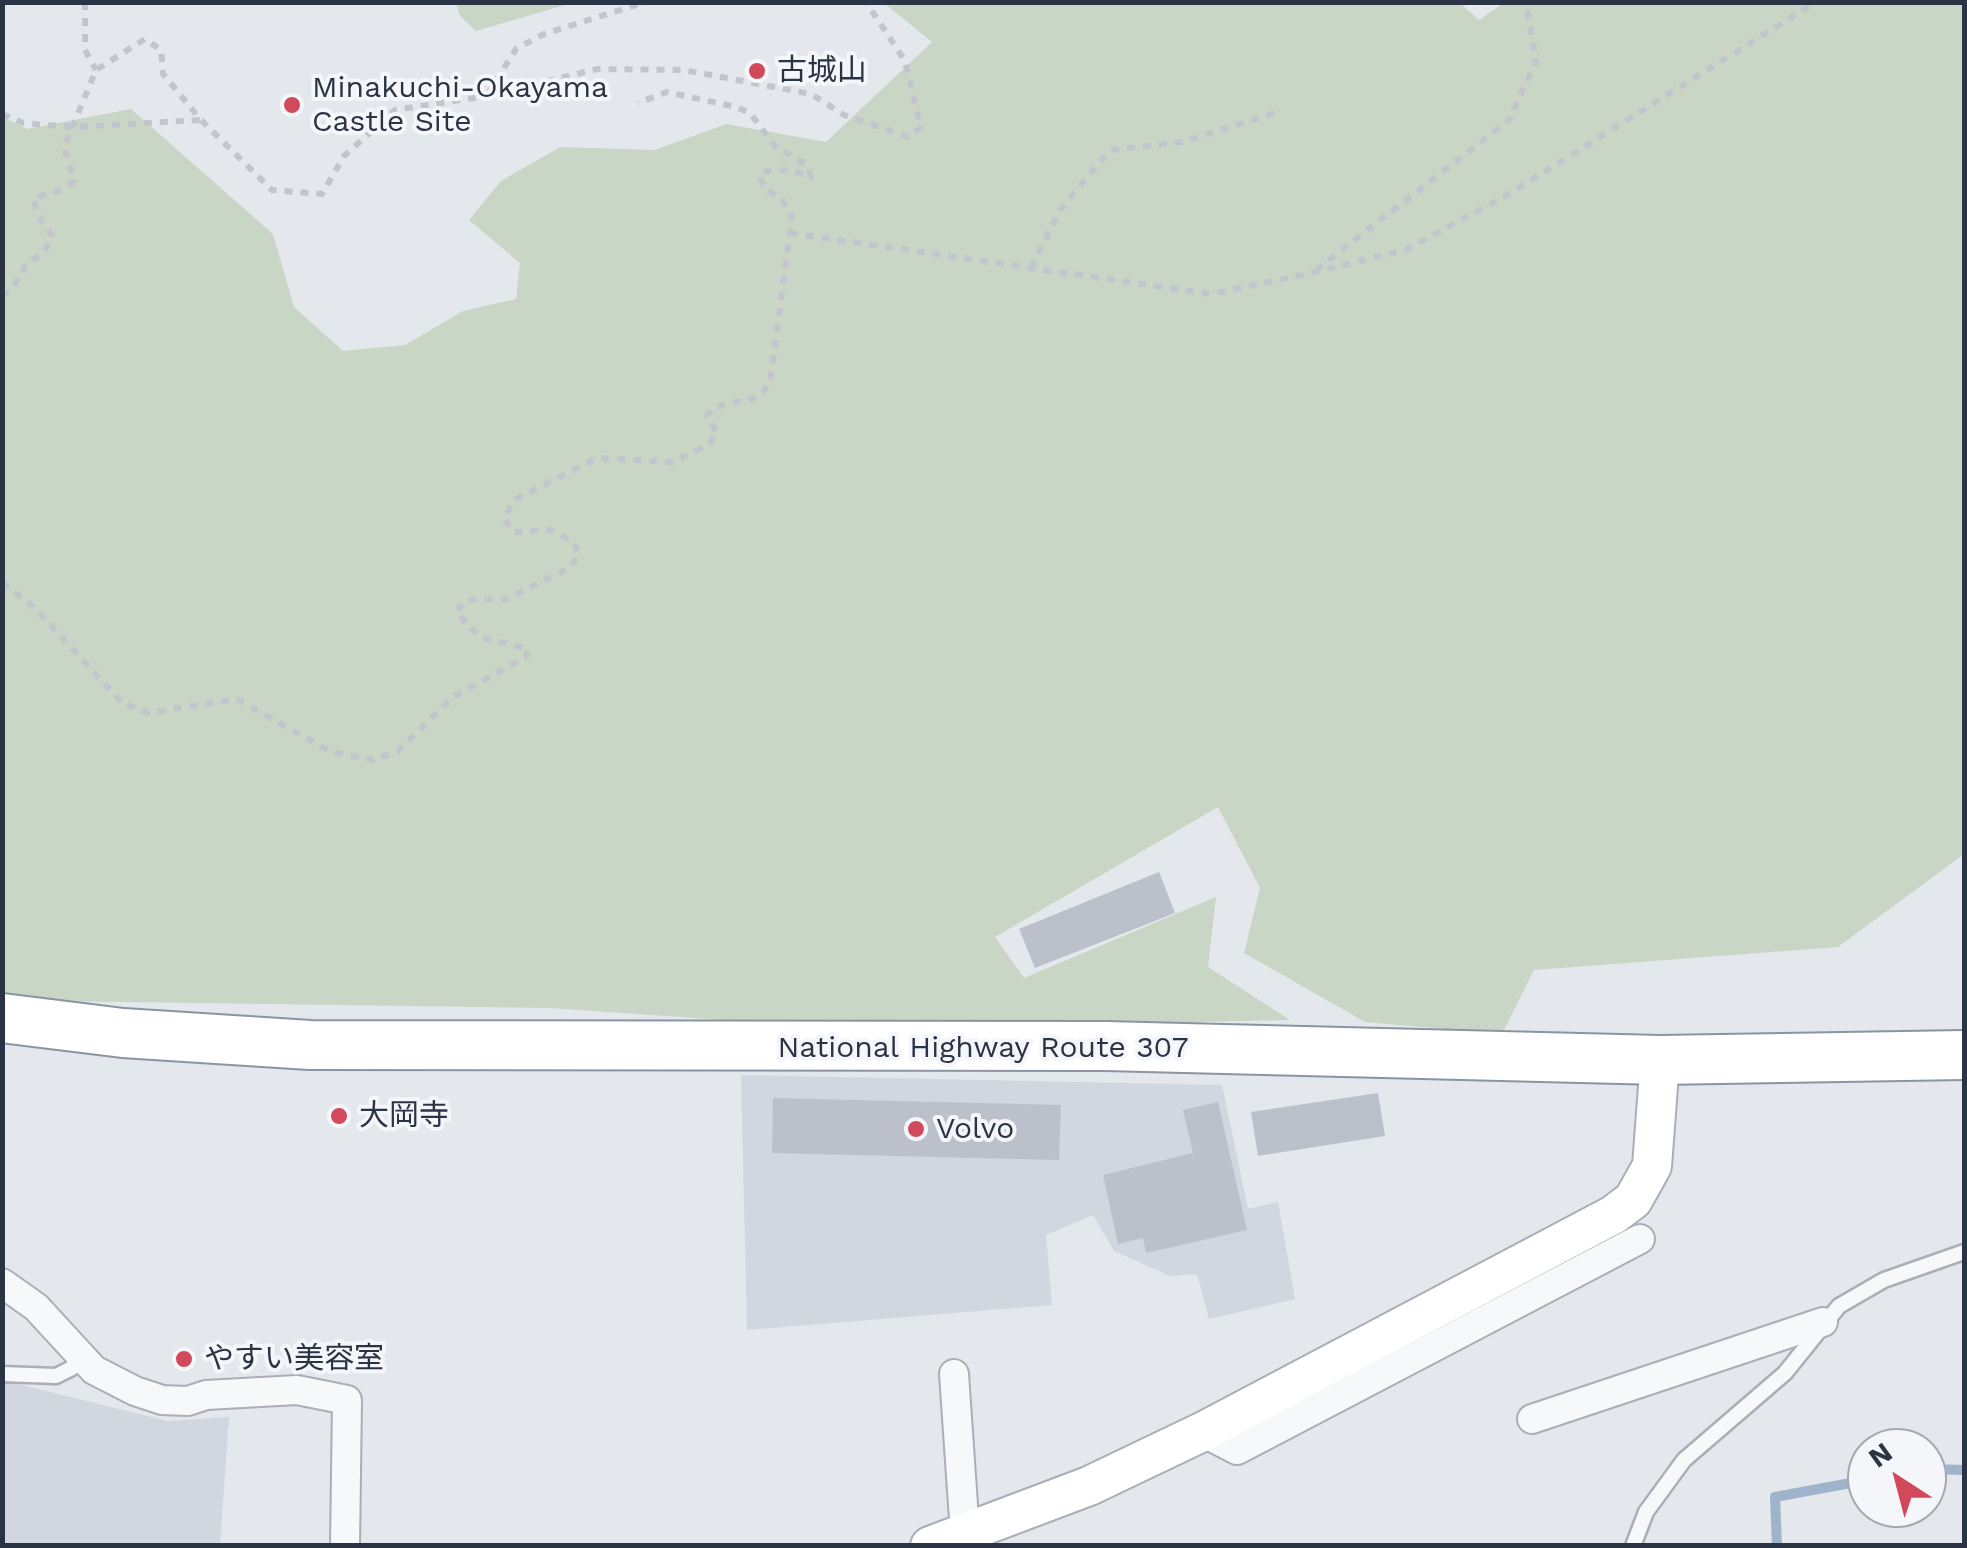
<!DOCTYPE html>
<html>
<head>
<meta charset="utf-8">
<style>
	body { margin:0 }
	#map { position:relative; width:1967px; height:1548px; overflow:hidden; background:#e4e7ec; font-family:"Work Sans",sans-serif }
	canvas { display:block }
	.frame { position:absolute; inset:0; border:5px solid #2b3445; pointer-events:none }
	.north { position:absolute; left:1847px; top:1428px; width:100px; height:100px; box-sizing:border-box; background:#f4f6f9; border:2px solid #a4a8b1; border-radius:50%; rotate:324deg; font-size:28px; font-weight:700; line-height:40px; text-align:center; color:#2b3445 }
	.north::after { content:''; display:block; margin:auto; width:35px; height:45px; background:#d1495b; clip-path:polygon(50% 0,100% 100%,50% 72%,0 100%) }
</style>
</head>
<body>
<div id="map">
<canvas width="1967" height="1548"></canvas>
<div class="frame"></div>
<div class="north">N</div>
</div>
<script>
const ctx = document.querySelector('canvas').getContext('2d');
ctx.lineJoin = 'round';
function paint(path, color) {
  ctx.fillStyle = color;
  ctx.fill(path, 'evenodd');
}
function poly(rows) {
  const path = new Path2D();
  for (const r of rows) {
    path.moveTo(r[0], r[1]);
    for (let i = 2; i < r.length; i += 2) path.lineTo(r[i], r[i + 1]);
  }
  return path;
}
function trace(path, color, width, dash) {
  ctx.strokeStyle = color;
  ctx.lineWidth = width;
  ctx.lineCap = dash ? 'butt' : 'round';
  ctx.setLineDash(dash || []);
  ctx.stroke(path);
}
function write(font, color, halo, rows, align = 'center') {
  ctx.font = font + ' "Work Sans","Noto Sans JP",sans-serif';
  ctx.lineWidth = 8;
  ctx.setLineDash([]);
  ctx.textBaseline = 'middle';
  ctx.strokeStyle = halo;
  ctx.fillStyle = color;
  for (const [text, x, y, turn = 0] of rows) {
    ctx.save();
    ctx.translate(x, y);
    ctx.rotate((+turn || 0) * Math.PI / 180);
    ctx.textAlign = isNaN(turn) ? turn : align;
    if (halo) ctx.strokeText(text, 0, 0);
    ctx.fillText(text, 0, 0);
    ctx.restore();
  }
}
paint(poly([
	[741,1075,1222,1085,1248,1209,1278,1202,1295,1299,1209,1319,1197,1274,1170,1276,1114,1251,1093,1215,1046,1235,1052,1305,747,1330],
	[2,1380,167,1421,229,1417,220,1545,3,1545]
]), '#d2d6de');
paint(poly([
	[1459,2,1479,20,1505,2,1964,3,1964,854,1838,947,1534,970,1502,1034,1365,1022,1244,953,1260,888,1218,807,995,937,1024,978,1216,897,1208,967,1290,1020,853,1029,550,1008,53,1001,3,994,3,117,27,129,131,109,273,234,294,307,343,351,405,345,463,311,516,299,520,263,469,220,501,181,560,147,655,150,726,124,826,142,932,42,884,3],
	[456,3,456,2,572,3,476,31,460,16]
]), '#c9d6c5');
trace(poly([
	[1927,1469,1964,1470],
	[1777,1546,1775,1497,1867,1480]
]), '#9fb4cc', 10);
paint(poly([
	[1159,872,1175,913,1035,968,1019,929],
	[1378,1093,1385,1136,1258,1156,1251,1112],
	[773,1098,1061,1105,1059,1160,772,1153],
	[1218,1102,1247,1230,1146,1253,1143,1238,1118,1244,1103,1175,1193,1153,1183,1110]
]), '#bbc0ca');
const lane = poly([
	[2,1374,56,1376,72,1368,80,1352],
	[1633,1546,1646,1512,1684,1460,1785,1373,1839,1306,1884,1280,1964,1252]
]);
const street = poly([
	[2,1283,36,1307,94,1370,135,1391,162,1400,188,1401,206,1395,297,1390,347,1400,345,1546],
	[954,1374,965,1534],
	[1532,1419,1823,1322],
	[1202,1432,1237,1450,1640,1239]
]);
const secondary = poly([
	[930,1546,1089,1486,1202,1432,1613,1215,1633,1200,1652,1166,1660,1060]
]);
const highway = poly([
	[2,1018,123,1033,310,1045,1105,1046,1660,1060,1964,1055]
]);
trace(lane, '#a9aeb7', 19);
trace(street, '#a9aeb7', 32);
trace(secondary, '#a9aeb7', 42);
trace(highway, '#8b94a3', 52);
trace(poly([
	[85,2,85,50,96,70],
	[487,95,516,49,544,34,646,2],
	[2,114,23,123,72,127,201,120],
	[790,233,1211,294,1311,273,1405,250,1504,197,1816,2],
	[1031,268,1060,210,1110,150,1183,142,1274,113],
	[1316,270,1509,120,1536,61,1526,2],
	[2,295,11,291,27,263,43,254,52,235,37,214,34,198,64,189,74,181,64,147,96,70,145,39,161,50,163,74,201,120,272,190,322,194,344,156,395,110,487,96,597,69,684,70,811,94,844,115,908,137,921,127,905,61,866,2],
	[2,583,35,608,122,703,149,713,237,699,331,752,373,760,398,751,453,697,526,657,528,649,480,637,456,612,467,600,507,599,571,567,579,552,571,541,550,530,512,532,504,517,516,499,597,458,672,462,708,445,717,434,707,415,715,407,758,397,770,383,792,217,782,199,767,190,760,178,763,171,791,170,811,177,808,166,775,146,750,113,736,107,667,92,638,103]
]), '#c2c5cb', 6, [8, 8]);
trace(lane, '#f7f8fa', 14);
trace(street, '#f7f8fa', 28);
trace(secondary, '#fff', 38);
trace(highway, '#fff', 48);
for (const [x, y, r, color] of [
	[757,71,10,"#d1495b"],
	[292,105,10,"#d1495b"],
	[339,1116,10,"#d1495b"],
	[916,1129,10,"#d1495b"],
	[184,1359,10,"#d1495b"]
]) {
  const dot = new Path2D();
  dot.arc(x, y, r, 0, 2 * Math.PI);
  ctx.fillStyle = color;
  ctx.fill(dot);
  trace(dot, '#f4f6f9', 4);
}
write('30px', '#2b3445', '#f4f6f9', [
	["古城山",777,71],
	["Minakuchi-Okayama",312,88],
	["Castle Site",312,122],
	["大岡寺",359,1116],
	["Volvo",936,1129],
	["やすい美容室",204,1359]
], 'left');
write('30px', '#2b3445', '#f4f6f9', [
	["National Highway Route 307",983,1048]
]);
</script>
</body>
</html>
